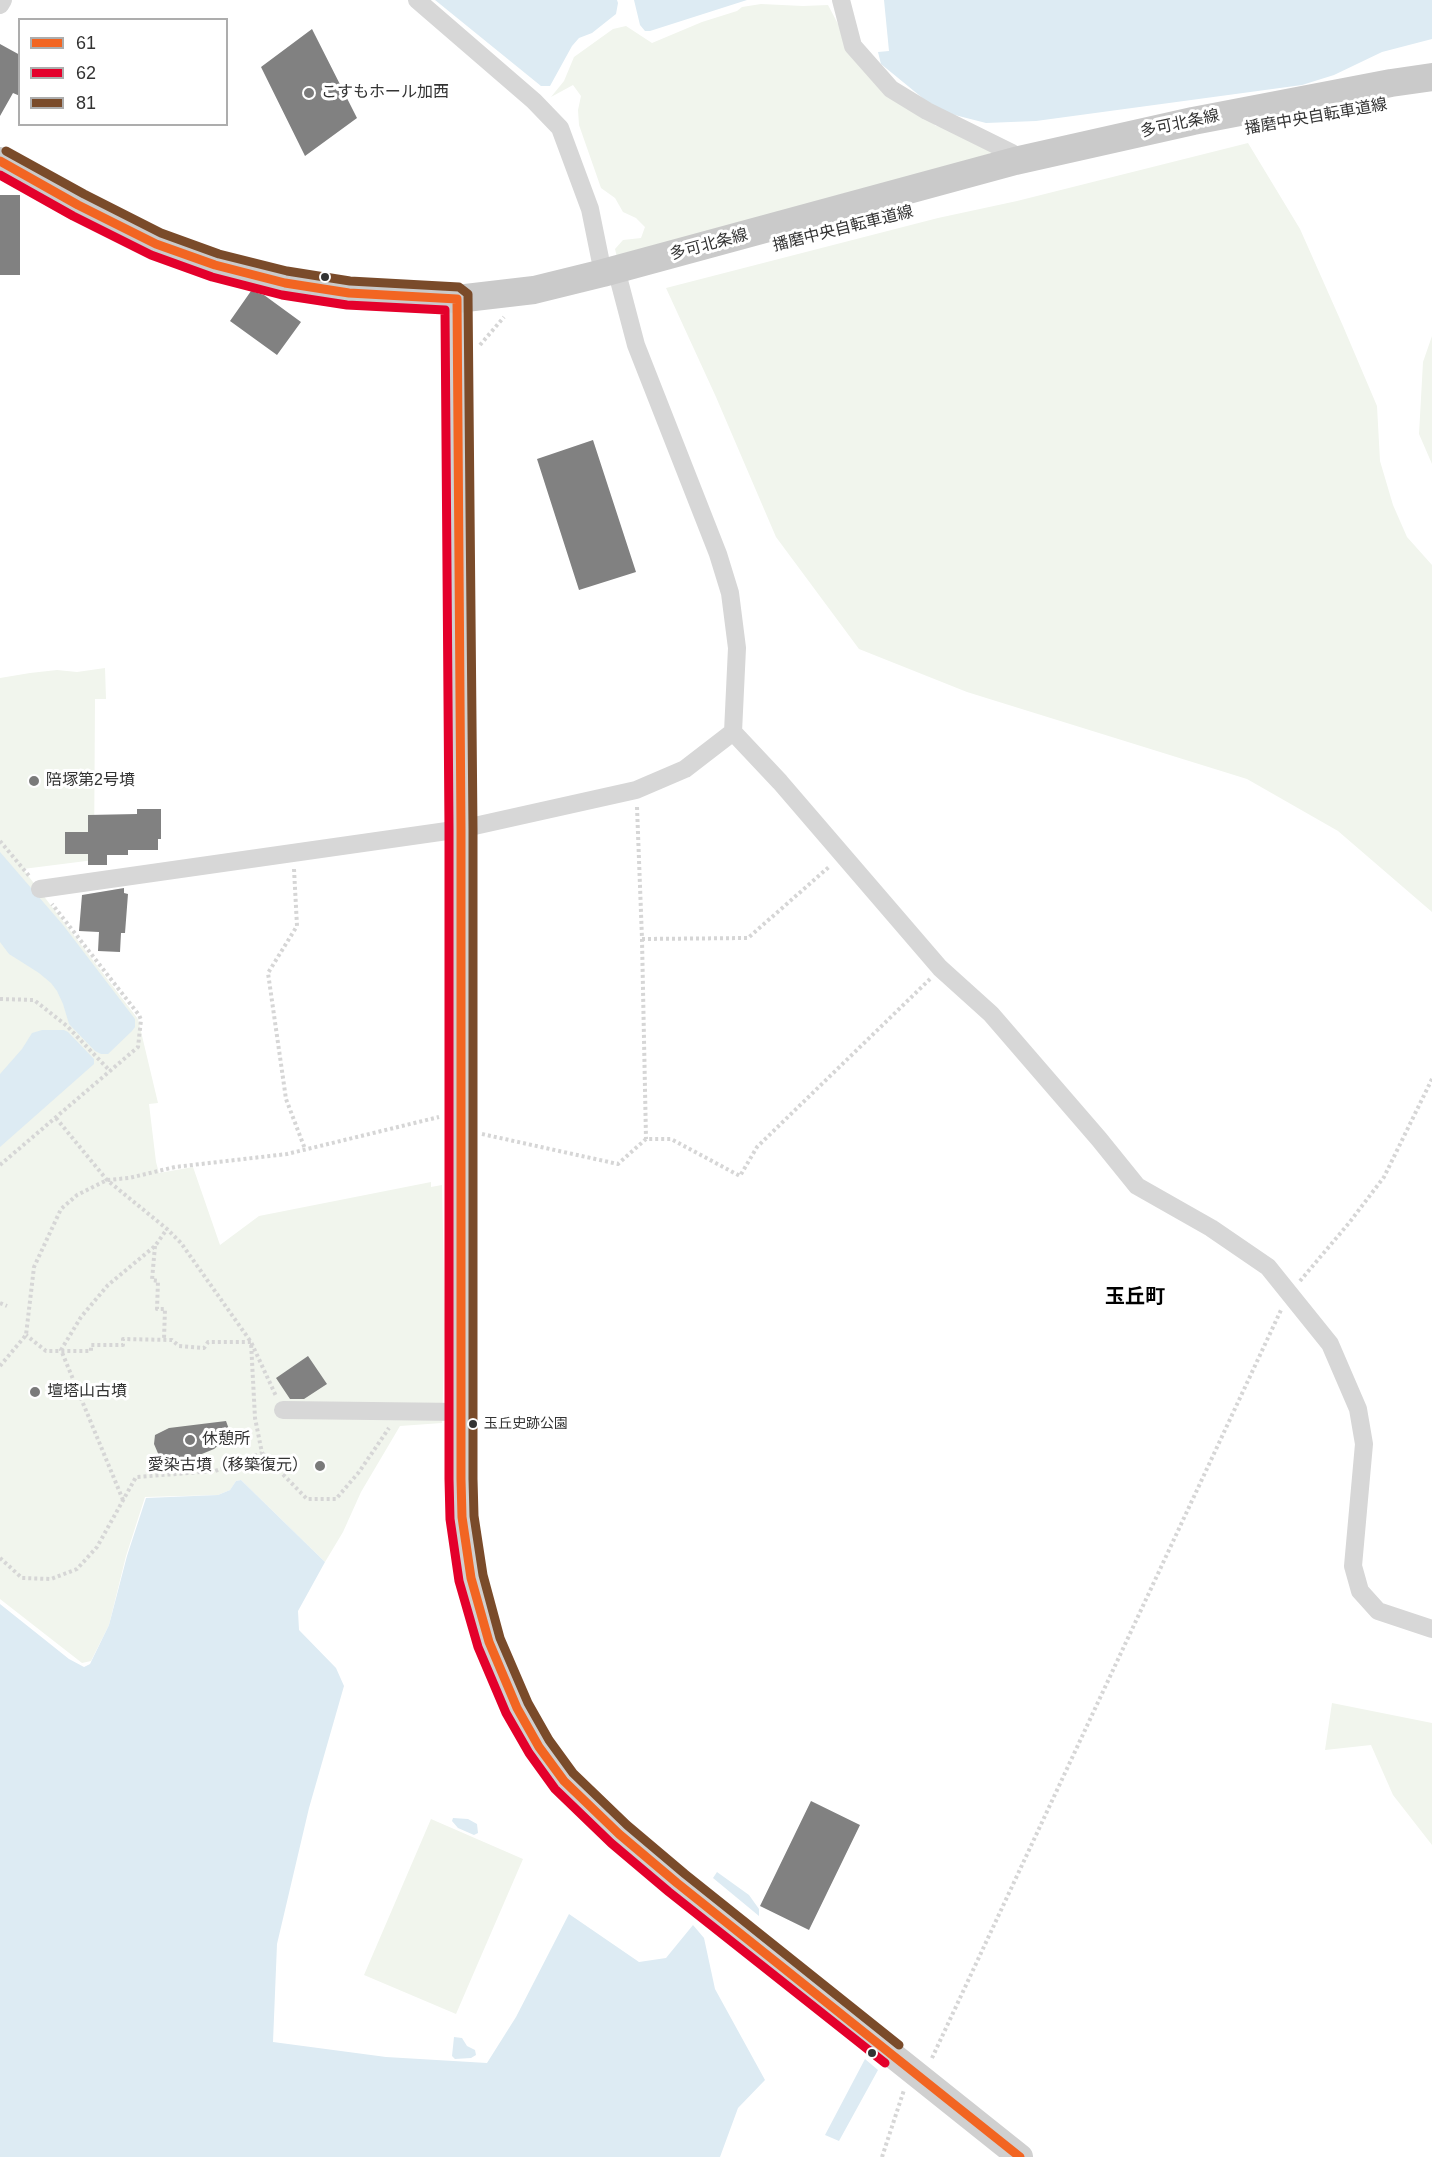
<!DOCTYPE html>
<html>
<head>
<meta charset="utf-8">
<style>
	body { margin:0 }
	#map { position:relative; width:1432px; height:2157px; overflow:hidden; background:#fff; font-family:Arial,sans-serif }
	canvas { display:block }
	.legend { position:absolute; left:18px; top:18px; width:210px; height:108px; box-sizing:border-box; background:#fff; border:2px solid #adadad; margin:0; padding:8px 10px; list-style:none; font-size:18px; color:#333 }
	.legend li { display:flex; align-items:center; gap:12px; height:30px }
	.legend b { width:30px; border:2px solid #adadad }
</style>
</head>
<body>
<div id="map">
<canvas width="1432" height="2157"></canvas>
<ul class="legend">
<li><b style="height:8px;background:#f26522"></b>61</li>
<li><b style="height:8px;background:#e4002b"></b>62</li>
<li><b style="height:8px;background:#7a4b2a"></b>81</li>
</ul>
</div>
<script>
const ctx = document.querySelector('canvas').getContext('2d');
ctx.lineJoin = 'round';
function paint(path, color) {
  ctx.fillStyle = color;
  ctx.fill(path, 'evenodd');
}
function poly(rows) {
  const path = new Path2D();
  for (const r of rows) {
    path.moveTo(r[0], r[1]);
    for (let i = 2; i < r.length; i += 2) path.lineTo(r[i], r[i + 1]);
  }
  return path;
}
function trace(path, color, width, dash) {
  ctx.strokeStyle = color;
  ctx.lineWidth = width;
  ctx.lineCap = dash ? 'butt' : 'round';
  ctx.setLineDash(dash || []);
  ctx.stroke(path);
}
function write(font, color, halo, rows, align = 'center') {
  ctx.font = font + ' Arial,"Noto Sans JP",sans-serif';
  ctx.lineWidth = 6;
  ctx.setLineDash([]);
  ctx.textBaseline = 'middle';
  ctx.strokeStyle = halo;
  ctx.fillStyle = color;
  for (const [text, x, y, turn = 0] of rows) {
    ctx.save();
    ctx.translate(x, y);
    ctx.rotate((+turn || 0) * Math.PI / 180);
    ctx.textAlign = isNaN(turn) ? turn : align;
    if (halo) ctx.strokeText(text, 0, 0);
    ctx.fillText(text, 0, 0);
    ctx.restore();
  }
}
paint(poly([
	[761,4,803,6,828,5,847,41,936,126,945,127,995,152,619,265,615,249,623,240,641,238,645,227,636,218,623,212,615,198,601,188,579,125,578,110,581,96,573,85,551,97,564,81,574,57,613,29,626,26,652,43,702,22,737,11,742,7],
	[1248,143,1300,229,1343,326,1377,406,1380,461,1393,505,1407,537,1432,565,1432,912,1338,831,1247,779,967,692,859,649,776,537,716,397,666,288,938,218,1017,201],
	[1432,336,1432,464,1419,434,1423,362],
	[105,668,106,699,95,699,94,860,23,869,138,1019,158,1103,149,1104,156,1162,159,1173,193,1167,220,1245,259,1216,431,1182,431,1187,442,1185,445,1327,442,1423,400,1426,361,1492,343,1532,325,1562,241,1480,236,1481,230,1490,218,1495,145,1497,126,1556,109,1625,91,1661,82,1663,0,1599,0,678,30,673,57,670,77,672],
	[1332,1703,1432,1723,1432,1845,1393,1795,1371,1745,1325,1750],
	[431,1819,523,1859,456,2014,364,1975]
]), '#f1f5ed');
paint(poly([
	[435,0,617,0,618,3,616,14,592,33,579,38,572,46,550,86,541,86],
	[634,0,747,0,650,31,645,31,640,25],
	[884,0,1432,0,1432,39,1382,52,1334,75,1302,85,1036,121,986,123,947,113,925,100,881,64,878,52,889,51],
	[0,852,63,925,135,1019,135,1027,132,1031,108,1054,101,1054,95,1051,69,1024,63,1004,57,991,51,983,39,973,9,954,0,942],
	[42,1030,64,1030,68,1032,94,1059,94,1064,0,1147,0,1074,22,1049,32,1033],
	[241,1480,325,1562,298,1611,299,1630,336,1668,344,1686,309,1808,277,1944,273,2042,386,2057,487,2063,516,2017,569,1914,639,1962,666,1958,693,1925,704,1938,715,1989,765,2080,738,2108,720,2157,0,2157,0,1604,69,1659,84,1667,90,1664,109,1625,127,1556,146,1498,218,1495,230,1490,236,1481],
	[453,1818,468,1819,477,1824,478,1833,474,1835,458,1828,452,1821],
	[717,1872,749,1895,759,1909,759,1916,713,1878],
	[454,2037,462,2038,467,2046,475,2050,476,2055,471,2058,455,2059,452,2056],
	[865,2059,878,2070,839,2141,825,2135]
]), '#ddebf3');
paint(poly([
	[312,29,357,118,305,156,261,67],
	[0,44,20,55,20,96,13,93,0,116],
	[0,195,20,195,20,275,0,275],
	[251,291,264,295,301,322,277,355,230,321],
	[593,440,636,572,579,590,537,459],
	[137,809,161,809,161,839,158,839,158,850,128,850,128,855,107,855,107,865,88,865,88,854,65,854,65,832,88,832,88,815,137,814],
	[124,888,124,893,128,894,125,933,121,933,120,952,98,951,99,932,79,931,82,895],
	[308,1356,327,1384,304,1399,290,1399,276,1378],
	[226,1421,231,1435,214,1449,197,1456,198,1463,167,1463,160,1458,154,1444,155,1435,169,1428],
	[811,1801,860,1825,809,1930,760,1906]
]), '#818181');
trace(poly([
	[480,345,504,317],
	[637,807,642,939,646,1139],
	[0,841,30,877],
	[294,869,297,926,268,973,286,1099,305,1149],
	[642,939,748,938,830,866],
	[0,999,34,1000,67,1026,110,1071],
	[56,1118,107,1180,167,1229,181,1243,251,1342,276,1396],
	[482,1134,618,1164,646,1139,671,1139,740,1176,757,1147,930,979],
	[0,1165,138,1047,141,1020,139,1015,52,904],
	[155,1246,152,1280,158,1281,157,1309,165,1309,164,1339],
	[1300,1281,1349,1223,1384,1177,1432,1079],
	[0,1303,7,1306],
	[0,1366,26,1335,34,1267,61,1209,77,1195,107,1180,129,1178,175,1167,287,1154,439,1117],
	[262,1453,307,1499,336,1499,359,1472,389,1428],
	[123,1500,61,1350,81,1317,108,1285,155,1246,167,1229],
	[0,1558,22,1578,51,1579,77,1569,97,1547,136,1477,215,1471,262,1453,255,1418,251,1342,208,1342,204,1348,179,1346,172,1340,123,1339,123,1345,91,1345,91,1351,46,1351,26,1335],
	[932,2058,1281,1310],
	[882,2157,904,2090]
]), '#d6d6d6', 4, [3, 3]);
trace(poly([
	[417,0,534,101,560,128,590,209,603,273],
	[841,0,853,46,891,89,927,111,1012,153,1015,161],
	[0,5,3,0],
	[616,269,636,345,718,554,730,593,737,648,733,732,780,782,940,968,991,1014,1099,1139,1137,1186,1211,1228,1268,1267,1330,1344,1358,1409,1364,1444,1353,1566,1360,1591,1378,1611,1432,1629],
	[40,889,461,829,636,790,685,769,733,732],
	[283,1410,461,1412]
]), '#d7d7d7', 18);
trace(poly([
	[457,299,461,829,461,1479,462,1517,471,1578,489,1642,517,1708,539,1747,564,1781,619,1834,677,1883,1020,2157]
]), '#d0d0d0', 26);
trace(poly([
	[0,161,78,205,156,244,215,265,285,283,349,293,457,299,534,290,603,273,1015,161,1193,121,1391,83,1432,77]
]), '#cacaca', 28);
trace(poly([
	[0,161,78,205,156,244,215,265,285,283,349,293,457,299,461,829,461,1479,462,1517,471,1578,489,1642,517,1708,539,1747,564,1781,619,1834,677,1883,1020,2157]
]), '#f26522', 9);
trace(poly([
	[0,175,73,216,151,255,212,277,282,295,347,305,445,310,449,829,449,1479,450,1519,459,1581,478,1647,506,1713,529,1753,555,1789,611,1843,669,1892,885,2063]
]), '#e4002b', 9);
trace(poly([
	[6,151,84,194,161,233,219,254,287,271,350,281,459,287,468,294,473,829,473,1479,474,1516,483,1575,500,1638,528,1703,549,1740,573,1773,627,1825,685,1874,899,2045]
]), '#7a4b2a', 9);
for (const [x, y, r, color] of [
	[309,93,6,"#7a7a7a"],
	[325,277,5,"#333"],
	[34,781,6,"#7a7a7a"],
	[35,1392,6,"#7a7a7a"],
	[473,1424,5,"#333"],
	[190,1440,6,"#7a7a7a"],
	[320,1466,6,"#7a7a7a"],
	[872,2053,5,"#333"]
]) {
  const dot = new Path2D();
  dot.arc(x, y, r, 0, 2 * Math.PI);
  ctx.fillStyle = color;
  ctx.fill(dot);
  trace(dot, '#fff', 2);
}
write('14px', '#333', '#fff', [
	["玉丘史跡公園",484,1424]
], 'left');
write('16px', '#333', '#fff', [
	["こすもホール加西",321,93],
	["陪塚第2号墳",46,781],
	["壇塔山古墳",47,1392],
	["休憩所",202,1440],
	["愛染古墳（移築復元）",308,1466,"right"]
], 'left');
write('16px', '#333', '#fff', [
	["播磨中央自転車道線",1316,117,-10],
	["多可北条線",1180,124,-12],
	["播磨中央自転車道線",843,229,-14],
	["多可北条線",709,245,-15]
]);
write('bold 20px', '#000', '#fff', [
	["玉丘町",1135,1297]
]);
</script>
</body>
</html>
